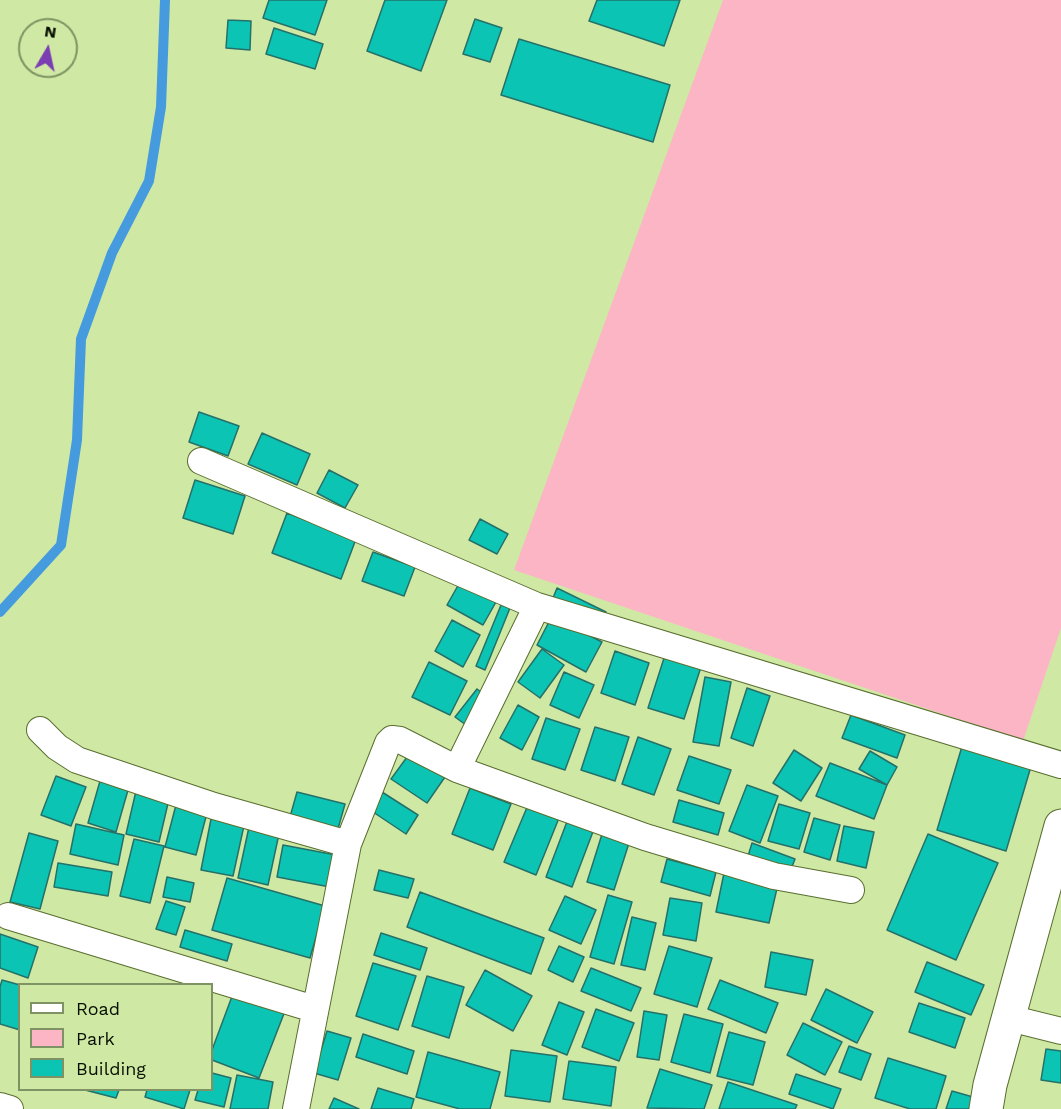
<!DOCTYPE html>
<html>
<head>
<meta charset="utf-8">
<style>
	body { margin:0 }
	#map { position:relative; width:1061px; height:1109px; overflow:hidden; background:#cfe9a5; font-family:"Work Sans",sans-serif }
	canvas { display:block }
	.legend { position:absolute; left:18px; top:983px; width:195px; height:108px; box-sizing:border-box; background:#cfe9a5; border:2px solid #7f9263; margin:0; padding:8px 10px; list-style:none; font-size:18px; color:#070f00 }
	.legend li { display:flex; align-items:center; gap:12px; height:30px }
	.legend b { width:30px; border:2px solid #7f9263 }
	.north { position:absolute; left:18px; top:18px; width:60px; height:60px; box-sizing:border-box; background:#cfe9a5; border:2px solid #7f9263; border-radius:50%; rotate:9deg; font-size:16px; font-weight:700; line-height:24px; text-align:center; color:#070f00 }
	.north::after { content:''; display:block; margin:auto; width:21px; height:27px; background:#7b3db2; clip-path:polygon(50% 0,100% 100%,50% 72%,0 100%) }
</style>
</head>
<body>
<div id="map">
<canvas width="1061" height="1109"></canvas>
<ul class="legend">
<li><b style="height:8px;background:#fff"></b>Road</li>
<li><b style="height:16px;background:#fcb5c4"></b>Park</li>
<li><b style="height:16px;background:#0cc4b4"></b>Building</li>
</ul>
<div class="north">N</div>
</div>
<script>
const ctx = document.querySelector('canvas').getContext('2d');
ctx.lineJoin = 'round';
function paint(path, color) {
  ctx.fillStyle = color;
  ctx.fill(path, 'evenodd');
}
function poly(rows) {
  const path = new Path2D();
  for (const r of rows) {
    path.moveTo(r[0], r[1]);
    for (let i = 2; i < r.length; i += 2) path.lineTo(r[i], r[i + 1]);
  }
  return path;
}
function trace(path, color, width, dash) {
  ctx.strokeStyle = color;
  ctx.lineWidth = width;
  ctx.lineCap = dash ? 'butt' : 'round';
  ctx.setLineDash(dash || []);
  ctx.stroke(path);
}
paint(poly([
	[723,0,1061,0,1061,628,1023,741,514,570]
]), '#fcb5c4');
trace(poly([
	[0,612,61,545,77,440,81,339,112,253,149,181,161,107,165,0]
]), '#459bdd', 10);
const building = poly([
	[269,0,327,0,315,35,263,18,269,0],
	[385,0,447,0,421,71,367,51,385,0],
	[597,0,680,0,664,46,589,21,597,0],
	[475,19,502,28,490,62,463,54,475,19],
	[228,20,251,21,250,50,226,48,228,20],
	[274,28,323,44,315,69,266,54,274,28],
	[519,39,670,85,653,142,501,95,519,39],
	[199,412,239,426,228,456,189,442,199,412],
	[262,433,310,454,297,485,248,464,262,433],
	[329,470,358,485,345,508,317,493,329,470],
	[195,480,245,496,233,534,183,518,195,480],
	[287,513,356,539,341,579,272,553,287,513],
	[480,519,508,534,497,554,469,540,480,519],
	[373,552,415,567,404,596,362,581,373,552],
	[460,582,496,602,483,625,447,605,460,582],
	[557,588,606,612,602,620,553,598,557,588],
	[501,605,510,608,485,670,476,666,501,605],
	[552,616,602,642,586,672,537,645,552,616],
	[452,620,480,635,463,667,435,651,452,620],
	[542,649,564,665,540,698,518,682,542,649],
	[615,651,649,663,635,705,601,693,615,651],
	[665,655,701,667,684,719,648,708,665,655],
	[429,662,467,681,450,715,412,697,429,662],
	[564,672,594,685,579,718,550,705,564,672],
	[705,677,731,682,719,746,693,742,705,677],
	[747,688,770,696,753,746,731,738,747,688],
	[477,689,488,697,466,725,455,717,477,689],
	[518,705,539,717,522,750,500,738,518,705],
	[851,715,905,735,897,758,842,738,851,715],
	[546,718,580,729,565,770,532,759,546,718],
	[595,727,629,737,615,781,581,770,595,727],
	[638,737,671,749,654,795,622,784,638,737],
	[963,743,1032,763,1006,851,937,830,963,743],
	[794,750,822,768,801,801,773,783,794,750],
	[870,751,897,767,887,785,859,769,870,751],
	[410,753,445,777,427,803,391,779,410,753],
	[689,756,731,770,719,804,677,790,689,756],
	[830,763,887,785,874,819,816,796,830,763],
	[56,776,86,787,71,826,41,815,56,776],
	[100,781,128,790,116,832,88,823,100,781],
	[747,785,778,796,760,843,729,831,747,785],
	[470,788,511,804,493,850,452,834,470,788],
	[136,791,169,799,159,842,126,834,136,791],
	[297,792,345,804,336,836,288,824,297,792],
	[382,792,418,815,406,834,370,810,382,792],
	[679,800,724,813,718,835,673,822,679,800],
	[177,801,208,809,196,855,165,847,177,801],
	[779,804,810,813,799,849,768,841,779,804],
	[528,805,559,818,536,875,504,862,528,805],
	[212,814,245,821,233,876,201,870,212,814],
	[814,818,840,825,830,860,804,852,814,818],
	[568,819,594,829,572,887,546,877,568,819],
	[76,824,124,835,118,865,70,854,76,824],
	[844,826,874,832,866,868,837,861,844,826],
	[249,827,279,834,268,885,238,878,249,827],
	[603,831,630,840,614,890,587,882,603,831],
	[29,833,58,841,40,909,10,902,29,833],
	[928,834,998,863,956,960,887,930,928,834],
	[134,839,164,846,150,903,120,896,134,839],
	[752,843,795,859,790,872,748,856,752,843],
	[283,845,336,855,330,887,277,877,283,845],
	[667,859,716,872,710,896,661,882,667,859],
	[58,863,112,872,108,896,54,887,58,863],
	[379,870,414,879,408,898,374,890,379,870],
	[724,873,778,884,769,923,716,912,724,873],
	[167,877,194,883,190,902,163,897,167,877],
	[227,878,325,906,310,958,212,930,227,878],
	[420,892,544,938,531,974,407,927,420,892],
	[608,895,632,902,614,964,590,957,608,895],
	[565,896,596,910,581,944,549,930,565,896],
	[670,898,702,903,696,941,663,935,670,898],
	[166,901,185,907,176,935,156,929,166,901],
	[632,917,656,923,645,970,621,965,632,917],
	[185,930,232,944,227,961,180,947,185,930],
	[381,933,427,948,420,970,374,955,381,933],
	[0,934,38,947,28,978,0,968,0,934],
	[559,946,584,957,573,982,548,970,559,946],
	[669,946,712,958,697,1007,654,994,669,946],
	[771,952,813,960,806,995,765,987,771,952],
	[927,962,984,985,971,1015,915,992,927,962],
	[373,963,416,976,398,1030,356,1016,373,963],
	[591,968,641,988,631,1011,581,991,591,968],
	[485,970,532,996,513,1031,466,1005,485,970],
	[427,976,464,987,449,1038,412,1026,427,976],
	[2,980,20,985,20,1030,0,1024,0,987,2,980],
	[720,980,778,1003,766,1033,708,1009,720,980],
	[826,989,873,1012,857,1043,811,1020,826,989],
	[234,991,285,1011,259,1078,212,1060,212,1050,234,991],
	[559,1002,584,1012,567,1055,542,1045,559,1002],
	[919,1003,965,1018,955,1048,909,1032,919,1003],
	[596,1009,634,1023,619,1061,582,1047,596,1009],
	[644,1011,667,1015,659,1060,637,1057,644,1011],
	[684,1014,723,1024,710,1073,671,1062,684,1014],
	[803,1023,842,1042,825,1075,787,1055,803,1023],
	[327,1031,351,1038,338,1080,314,1073,327,1031],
	[729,1032,765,1042,753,1085,717,1076,729,1032],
	[363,1034,414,1051,407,1074,356,1057,363,1034],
	[849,1046,871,1054,861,1080,839,1072,849,1046],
	[1046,1049,1061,1051,1061,1083,1041,1080,1046,1049],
	[511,1050,557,1056,550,1102,505,1096,511,1050],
	[428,1052,500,1072,490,1109,460,1109,416,1097,428,1052],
	[888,1058,946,1076,936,1109,910,1109,875,1098,888,1058],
	[569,1061,616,1067,611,1106,563,1099,569,1061],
	[660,1069,712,1085,704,1109,647,1108,660,1069],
	[212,1073,231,1078,224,1107,195,1100,198,1090,212,1090,212,1073],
	[796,1074,841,1089,833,1109,789,1094,796,1074],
	[237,1075,273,1082,268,1109,230,1109,237,1075],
	[728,1082,797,1105,795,1109,719,1109,728,1082],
	[378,1088,414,1099,411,1109,371,1109,378,1088],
	[85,1090,119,1090,116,1098,85,1090],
	[147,1090,190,1090,184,1109,145,1097,147,1090],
	[952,1091,973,1097,969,1109,946,1109,952,1091],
	[334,1098,359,1109,329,1109,334,1098]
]);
paint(building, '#0cc4b4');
trace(building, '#257068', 1.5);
const minor = poly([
	[201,461,537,606,1061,765],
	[40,730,57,747,77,760,214,806,348,844],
	[457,769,645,837,774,876,851,890],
	[8,916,314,1009],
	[1009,1018,1061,1031],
	[0,1106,10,1109],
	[296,1109,348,844,388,743,392,739,400,740,457,769,537,606]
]);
const secondary = poly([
	[986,1109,990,1085,1061,826]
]);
trace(minor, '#596e2f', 28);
trace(secondary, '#596e2f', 35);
trace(minor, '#fff', 26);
trace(secondary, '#fff', 33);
</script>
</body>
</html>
